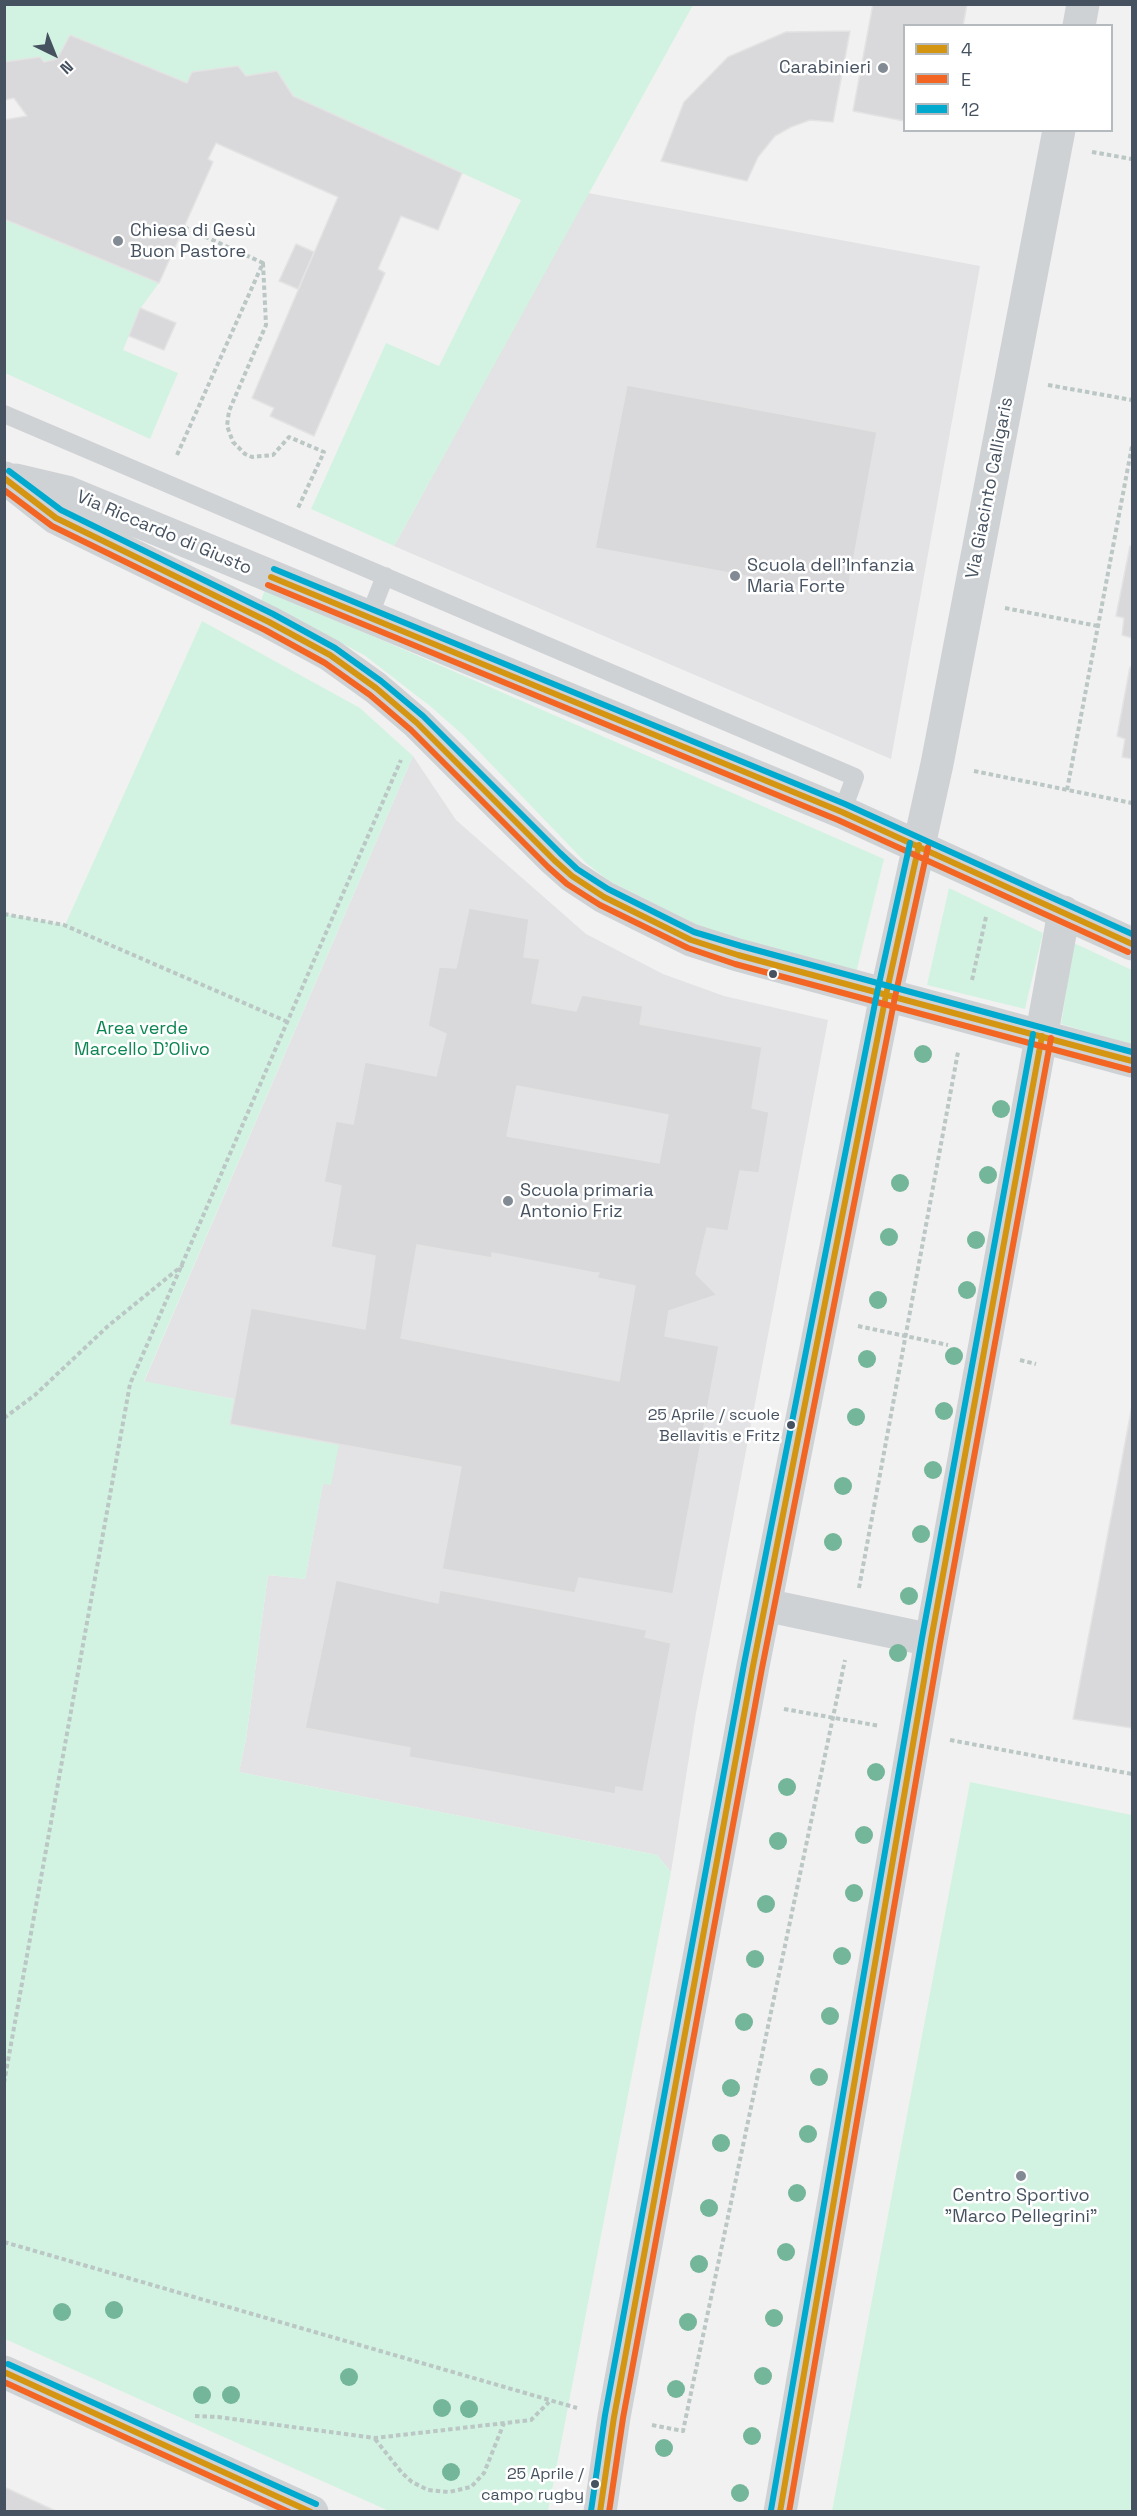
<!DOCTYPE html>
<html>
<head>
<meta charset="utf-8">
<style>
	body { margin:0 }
	#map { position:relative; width:1137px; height:2516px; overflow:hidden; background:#f2f1f1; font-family:"Space Grotesk",sans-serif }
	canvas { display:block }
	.frame { position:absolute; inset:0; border:6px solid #465260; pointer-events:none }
	.legend { position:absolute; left:903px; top:24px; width:210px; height:108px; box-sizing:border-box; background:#fff; border:2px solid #b5babf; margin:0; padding:8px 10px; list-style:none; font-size:18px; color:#465260 }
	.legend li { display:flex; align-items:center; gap:12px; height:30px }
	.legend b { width:30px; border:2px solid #b5babf }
	.north { position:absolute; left:24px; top:24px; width:60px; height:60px; -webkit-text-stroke:4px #fff; paint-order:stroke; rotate:137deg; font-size:16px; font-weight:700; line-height:24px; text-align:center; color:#465260 }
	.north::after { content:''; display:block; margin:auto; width:21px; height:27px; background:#465260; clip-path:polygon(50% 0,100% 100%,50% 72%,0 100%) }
</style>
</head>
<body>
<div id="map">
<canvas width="1137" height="2516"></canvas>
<div class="frame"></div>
<ul class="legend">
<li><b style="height:8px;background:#d49513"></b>4</li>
<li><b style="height:8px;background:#f26522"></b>E</li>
<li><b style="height:8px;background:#00a9ce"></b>12</li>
</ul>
<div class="north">N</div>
</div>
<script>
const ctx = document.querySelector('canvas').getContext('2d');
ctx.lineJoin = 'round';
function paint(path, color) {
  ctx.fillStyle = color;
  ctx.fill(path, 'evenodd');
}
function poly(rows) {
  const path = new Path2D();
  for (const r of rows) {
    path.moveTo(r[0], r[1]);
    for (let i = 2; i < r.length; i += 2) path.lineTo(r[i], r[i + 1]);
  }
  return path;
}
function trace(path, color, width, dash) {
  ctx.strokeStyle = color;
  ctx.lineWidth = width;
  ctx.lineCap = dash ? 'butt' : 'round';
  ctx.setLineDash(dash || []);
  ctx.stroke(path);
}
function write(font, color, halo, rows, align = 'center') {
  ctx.font = font + ' "Space Grotesk",sans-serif';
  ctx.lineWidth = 5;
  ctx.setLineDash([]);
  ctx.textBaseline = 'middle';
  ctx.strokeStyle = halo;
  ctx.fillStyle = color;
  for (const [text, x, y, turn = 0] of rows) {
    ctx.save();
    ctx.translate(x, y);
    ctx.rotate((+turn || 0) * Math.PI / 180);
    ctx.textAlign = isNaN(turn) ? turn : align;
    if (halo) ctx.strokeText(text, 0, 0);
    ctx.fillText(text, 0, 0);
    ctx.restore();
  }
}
paint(poly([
	[588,193,980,266,891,759,394,546],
	[413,756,456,820,586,934,663,974,724,996,828,1020,696,1713,671,1872,657,1855,239,1772,246,1739,268,1575,305,1579,323,1483,331,1484,230,1424,234,1399,144,1382]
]), '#e3e2e4');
paint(poly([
	[4,5,693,5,394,546,311,509,386,343,439,366,521,200,293,96,277,71,246,76,238,66,192,72,187,83,70,35,57,59,44,62,40,57,5,62],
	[5,219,159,283,140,309,123,350,178,373,150,439,5,373],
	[265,589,884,859,855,977,703,928,609,881,586,863,463,735,430,706,364,655,261,601],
	[202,621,360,708,413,756,144,1381,234,1399,230,1424,339,1444,331,1485,323,1484,305,1579,268,1575,246,1739,239,1772,657,1855,671,1872,548,2511,389,2511,5,2339,5,914,65,925],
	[949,888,1043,933,1025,1009,927,985],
	[1074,943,1132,970,1132,1045,1061,1024],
	[970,1782,1132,1815,1132,2511,832,2511]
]), '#d3f3e2');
const building = poly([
	[873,4,967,4,963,26,904,26,904,121,853,111,873,4],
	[850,31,833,122,810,120,791,127,775,136,758,157,747,181,661,161,684,102,728,57,786,32,850,31],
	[70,35,187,83,192,72,238,66,246,76,277,71,293,96,462,173,438,230,401,216,378,269,385,273,314,436,270,416,274,408,252,398,338,197,216,143,208,159,213,162,159,283,4,219,4,120,27,116,14,98,4,100,4,62,40,57,44,62,57,59,70,35],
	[296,244,314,252,298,289,279,281,296,244],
	[140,308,176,323,164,350,129,336,140,308],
	[627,385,877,432,847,595,595,548,627,385],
	[1130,546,1132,546,1132,638,1122,635,1124,618,1116,616,1130,546],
	[1130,667,1132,668,1132,759,1122,757,1125,739,1117,736,1130,667],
	[469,908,529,919,524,957,540,959,532,1003,576,1011,582,995,643,1006,640,1024,762,1047,752,1108,769,1112,759,1173,740,1171,728,1231,707,1228,696,1274,717,1295,669,1311,665,1336,719,1346,673,1594,579,1578,575,1593,442,1569,461,1467,230,1424,251,1308,365,1329,375,1256,331,1247,341,1186,324,1182,336,1121,353,1124,365,1062,436,1076,446,1034,428,1026,439,967,456,968,469,908],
	[517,1086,668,1115,659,1163,507,1136,517,1086],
	[417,1245,492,1258,492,1253,595,1273,599,1273,597,1278,635,1286,619,1381,401,1338,417,1245],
	[1132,1406,1132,1728,1073,1719,1132,1406],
	[336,1580,438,1603,440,1590,647,1630,645,1637,671,1643,643,1792,616,1787,615,1794,409,1757,410,1748,305,1728,336,1580],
	[4,2487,58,2512,4,2512,4,2487]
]);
paint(building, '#d9d9db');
trace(building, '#e3e3e4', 1.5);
trace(poly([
	[1092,152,1132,159],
	[263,263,266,325,229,411,227,426,233,442,245,454,252,457,273,455,289,437,324,452,298,508],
	[1048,385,1132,400],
	[177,455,263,263,184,227],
	[1005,608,1098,626],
	[974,771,1132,803],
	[1067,790,1132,446],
	[4,914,64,925,288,1022],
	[972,980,986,917],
	[858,1326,948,1345],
	[1020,1360,1036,1364],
	[4,1418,35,1395,108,1326,183,1265],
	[859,1588,958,1052],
	[784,1709,880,1726],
	[950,1740,1132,1774],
	[4,2083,130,1384,401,760],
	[4,2242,577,2408],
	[195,2416,218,2417,375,2438,531,2420,549,2402],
	[652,2425,683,2431,845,1660],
	[375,2439,402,2473,412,2482,428,2490,449,2492,471,2487,484,2473,504,2423]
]), '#bac7c5', 4, [4.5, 3]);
trace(poly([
	[4,414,855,777,842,812],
	[369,617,385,576]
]), '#cfd2d5', 18);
trace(poly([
	[1079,26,1083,4],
	[5,478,56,518,269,622,330,655,376,688,417,723,554,860,572,876,604,897,691,940,738,955,1132,1061],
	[16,480,67,492,842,812,1132,944],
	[765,1605,931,1640],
	[4,2372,312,2512],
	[600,2512,614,2417,753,1666,886,995,937,764,1059,130],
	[780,2512,931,1640,1064,912]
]), '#cfd2d5', 33);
trace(poly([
	[4,478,56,518,269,622,330,655,376,688,417,723,554,860,572,876,604,897,691,940,738,955,1132,1061],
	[271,577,842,812,1132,944],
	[4,2372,311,2512],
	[600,2512,614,2417,753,1666,886,995,919,845],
	[780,2512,931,1640,1042,1036]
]), '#d49513', 6);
trace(poly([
	[4,490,52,526,265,630,325,663,370,695,411,730,548,867,567,884,600,905,688,948,735,964,1130,1070],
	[268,585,838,820,1128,952],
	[4,2382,289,2512],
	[609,2512,623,2418,762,1668,895,997,928,847],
	[789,2512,940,1642,1051,1038]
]), '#f26522', 6);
trace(poly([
	[9,471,61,510,273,614,335,648,381,681,423,716,560,853,577,869,608,889,694,932,741,946,1132,1052],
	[274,569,845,804,1132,934],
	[8,2364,316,2504],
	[771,2510,922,1638,1033,1034],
	[591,2511,605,2415,744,1664,877,993,910,843]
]), '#00a9ce', 6);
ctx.fillStyle = '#74b69a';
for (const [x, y] of [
	[923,1054],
	[1001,1109],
	[988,1175],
	[900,1183],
	[889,1237],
	[976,1240],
	[967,1290],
	[878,1300],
	[954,1356],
	[867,1359],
	[944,1411],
	[856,1417],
	[933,1470],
	[843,1486],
	[921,1534],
	[833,1542],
	[909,1596],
	[898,1653],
	[876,1772],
	[787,1787],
	[864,1835],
	[778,1841],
	[854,1893],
	[766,1904],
	[842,1956],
	[755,1959],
	[830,2016],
	[744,2022],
	[819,2077],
	[731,2088],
	[808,2134],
	[721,2143],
	[797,2193],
	[709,2208],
	[786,2252],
	[699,2264],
	[114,2310],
	[62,2312],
	[774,2318],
	[688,2322],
	[763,2376],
	[349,2377],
	[676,2389],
	[202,2395],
	[231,2395],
	[442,2408],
	[469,2409],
	[752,2436],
	[664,2448],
	[451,2472],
	[740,2493]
]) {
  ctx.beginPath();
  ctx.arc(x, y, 9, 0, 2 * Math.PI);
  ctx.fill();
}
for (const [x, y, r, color] of [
	[883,68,6,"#828a93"],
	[118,241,6,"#828a93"],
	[735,576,6,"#828a93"],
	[773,974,5,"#465260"],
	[508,1201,6,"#828a93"],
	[791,1425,5,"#465260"],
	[1021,2176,6,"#828a93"],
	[595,2484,5,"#465260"]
]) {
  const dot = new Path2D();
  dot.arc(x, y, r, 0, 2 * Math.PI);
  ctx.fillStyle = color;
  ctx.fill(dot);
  trace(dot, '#fff', 2);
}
write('16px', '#465260', '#fff', [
	["25 Aprile / scuole",780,1416],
	["Bellavitis e Fritz",780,1437],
	["25 Aprile /",584,2475],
	["campo rugby",584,2496]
], 'right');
write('18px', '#465260', '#fff', [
	["Carabinieri",871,68,"right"],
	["Chiesa di Gesù",130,231],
	["Buon Pastore",130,252],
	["Scuola dell'Infanzia",747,566],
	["Maria Forte",747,587],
	["Scuola primaria",520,1191],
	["Antonio Friz",520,1212],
	["Centro Sportivo",1021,2196,"center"],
	["\"Marco Pellegrini\"",1021,2217,"center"]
], 'left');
write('18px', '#465260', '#fff', [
	["Via Giacinto Calligaris",990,488,-79],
	["Via Riccardo di Giusto",164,533,23]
]);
write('18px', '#0c8653', '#fff', [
	["Area verde",142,1029],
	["Marcello D'Olivo",142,1050]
]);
</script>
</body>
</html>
